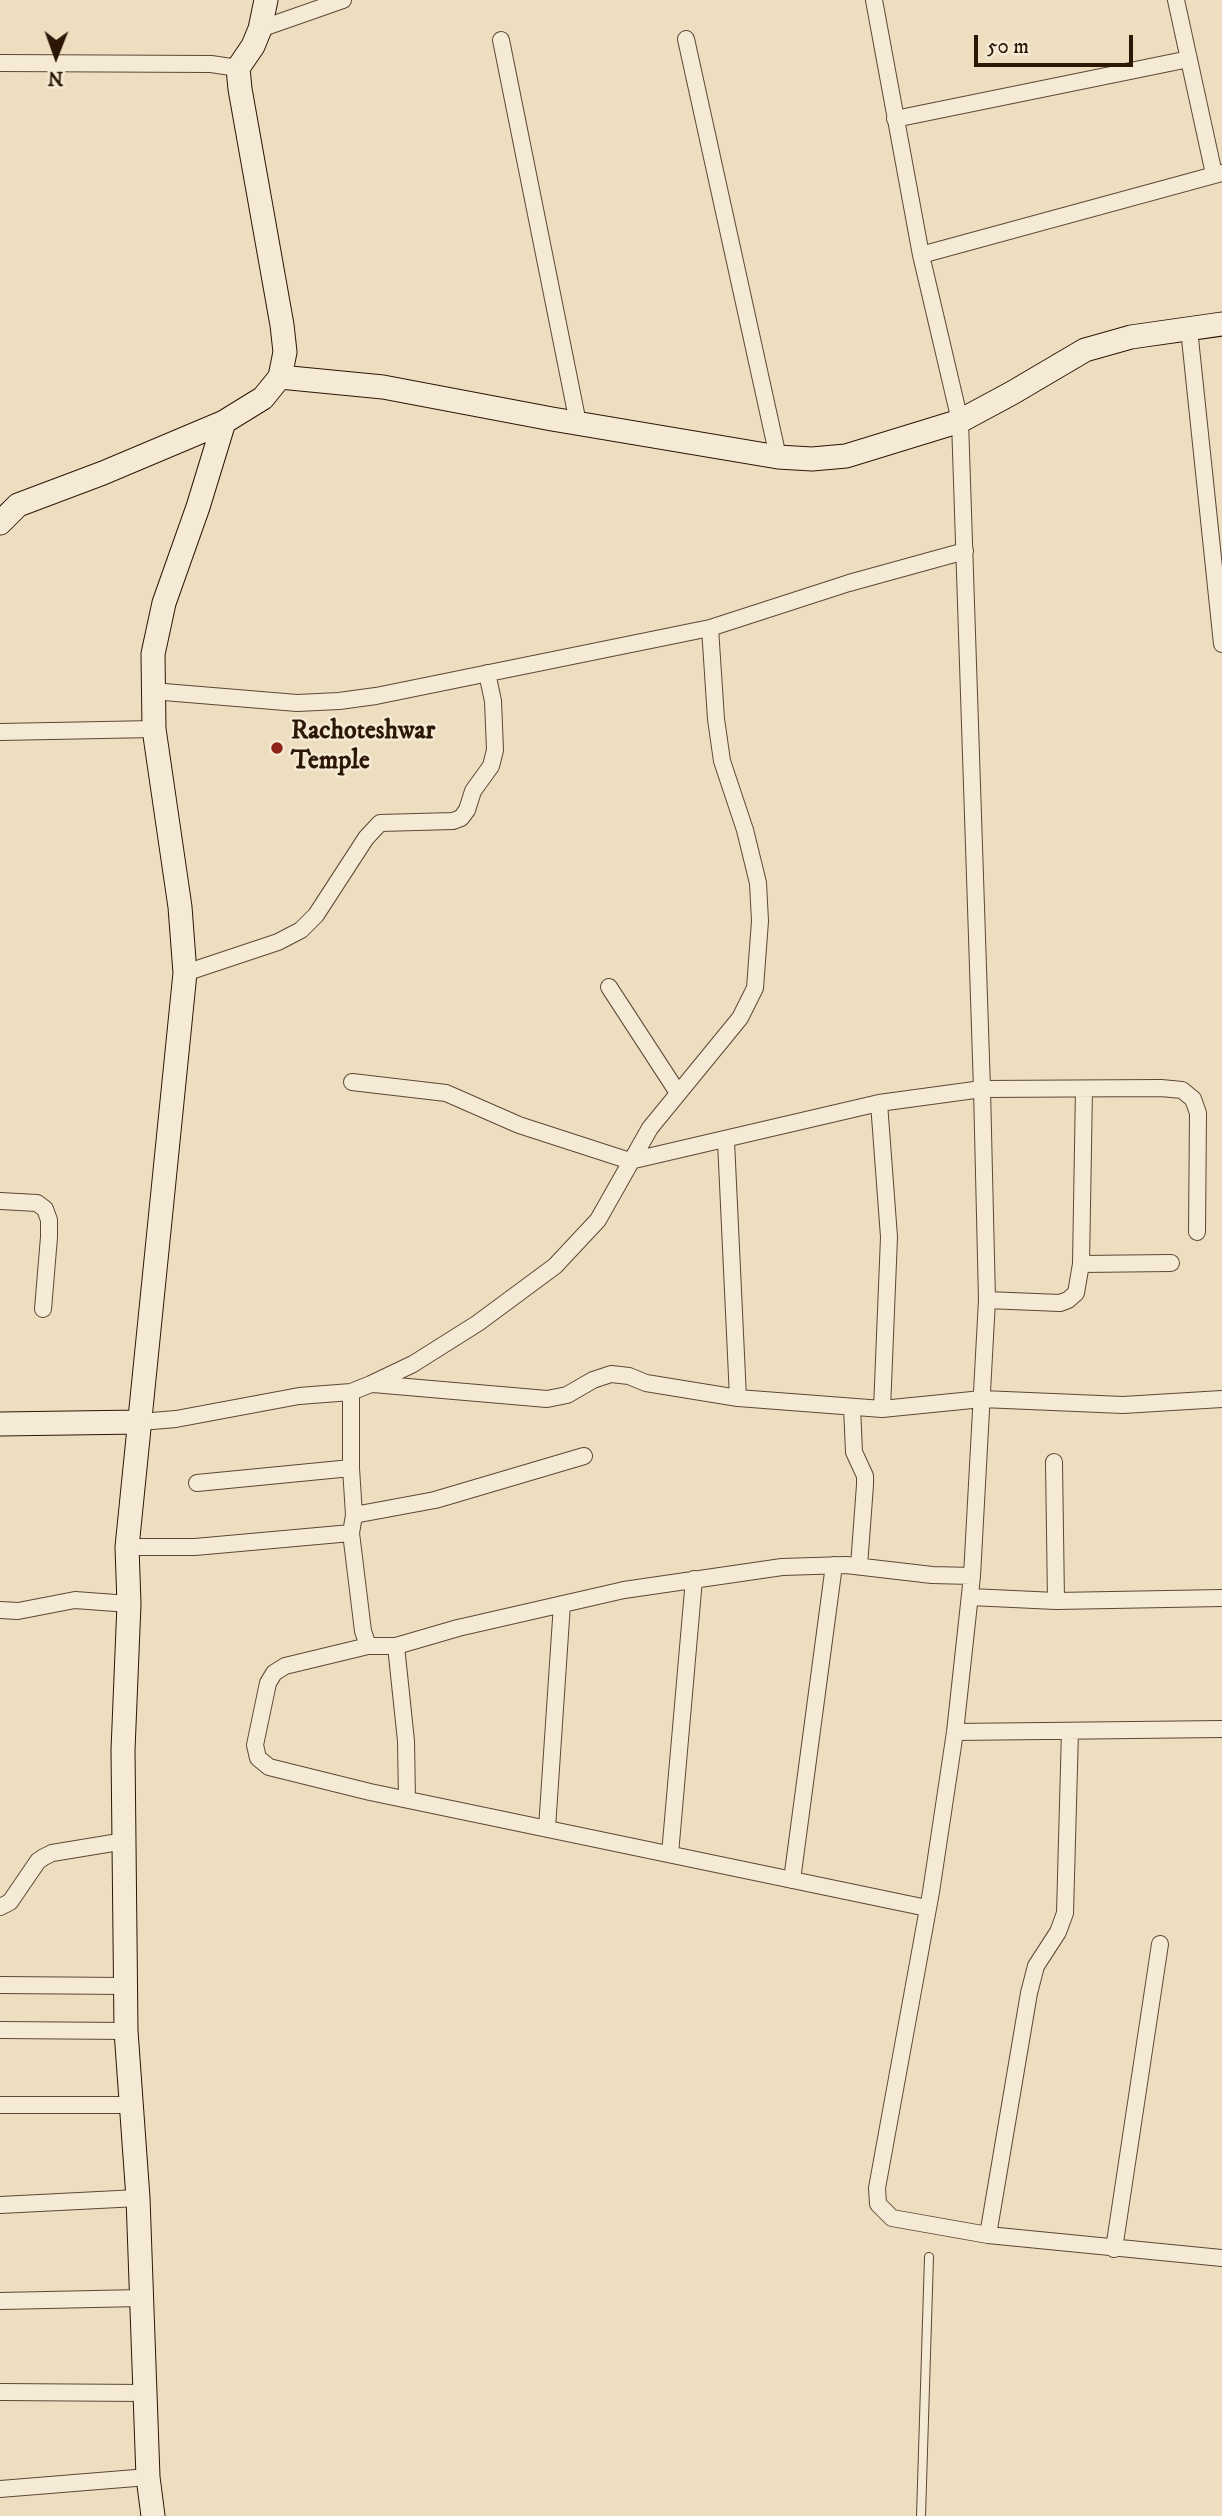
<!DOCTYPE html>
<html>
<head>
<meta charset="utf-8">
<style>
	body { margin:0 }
	#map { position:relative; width:1222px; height:2516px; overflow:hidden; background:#eedec0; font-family:"IM FELL DW Pica",serif }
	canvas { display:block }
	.north { position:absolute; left:21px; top:21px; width:70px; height:70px; -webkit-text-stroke:5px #f4ead6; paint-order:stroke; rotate:181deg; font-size:19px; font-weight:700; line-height:28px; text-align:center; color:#2c1605 }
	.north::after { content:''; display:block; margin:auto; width:24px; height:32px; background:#2c1605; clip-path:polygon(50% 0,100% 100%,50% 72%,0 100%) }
	.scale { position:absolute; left:974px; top:35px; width:159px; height:32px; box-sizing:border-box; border:4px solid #2c1605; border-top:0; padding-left:9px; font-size:21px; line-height:24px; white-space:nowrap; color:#2c1605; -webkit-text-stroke:5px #f4ead6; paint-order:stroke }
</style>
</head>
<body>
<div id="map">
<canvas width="1222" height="2516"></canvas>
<div class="north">N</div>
<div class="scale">50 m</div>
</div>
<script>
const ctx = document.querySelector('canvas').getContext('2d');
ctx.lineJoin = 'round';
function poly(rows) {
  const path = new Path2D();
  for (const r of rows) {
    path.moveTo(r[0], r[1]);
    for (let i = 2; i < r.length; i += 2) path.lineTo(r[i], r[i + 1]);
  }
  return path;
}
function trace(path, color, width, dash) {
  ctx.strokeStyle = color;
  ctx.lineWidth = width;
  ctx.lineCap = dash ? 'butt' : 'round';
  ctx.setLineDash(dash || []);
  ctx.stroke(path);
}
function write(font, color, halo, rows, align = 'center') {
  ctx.font = font + ' "IM FELL DW Pica",serif';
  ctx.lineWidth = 5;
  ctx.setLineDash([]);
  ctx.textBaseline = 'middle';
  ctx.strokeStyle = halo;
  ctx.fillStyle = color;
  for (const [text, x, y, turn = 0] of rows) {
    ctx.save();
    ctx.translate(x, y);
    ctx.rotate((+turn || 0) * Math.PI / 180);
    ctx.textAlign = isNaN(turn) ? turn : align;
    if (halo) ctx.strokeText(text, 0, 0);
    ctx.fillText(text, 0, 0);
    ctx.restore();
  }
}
const lane = poly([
	[921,2516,929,2257]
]);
const street = poly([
	[874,0,921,255,960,421,982,1089,1161,1088,1182,1090,1193,1099,1198,1113,1197,1232],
	[1176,0,1214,174],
	[260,29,343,0],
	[686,39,778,457],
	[501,40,578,423],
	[0,63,211,64,238,68],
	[895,119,1189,59],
	[921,255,1222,173],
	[1189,329,1222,644],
	[152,691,297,703,339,701,376,696,710,628,849,583,965,551],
	[0,732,154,729],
	[185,973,278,942,301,930,316,915,366,838,380,823,453,821,461,818,467,810,473,791,491,766,495,750,493,701,487,673],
	[609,987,678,1093],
	[352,1082,446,1093,519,1125,630,1161,879,1103,982,1089,987,1300,972,1576,955,1732,931,1892,877,2188,878,2204,892,2218,988,2235,1222,2258],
	[879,1103,889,1237,882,1409],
	[726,1141,738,1398],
	[0,1201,37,1203,45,1209,49,1220,49,1237,43,1309],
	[1081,1264,1084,1089],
	[987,1300,1060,1303,1068,1300,1076,1293,1081,1264,1171,1263],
	[373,1384,547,1399,567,1395,593,1380,611,1374,629,1376,646,1383,738,1398,882,1409,982,1399,1123,1405,1222,1399],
	[351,1392,351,1468,354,1515,351,1533,363,1631,368,1646],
	[852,1407,854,1452,865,1476,865,1485,859,1566],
	[140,1422,176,1419,299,1396,351,1392,371,1384,413,1364,478,1323,555,1266,598,1220,650,1128,740,1018,755,988,760,921,758,883,745,830,722,761,716,719,710,628],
	[1054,1462,1056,1601],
	[197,1483,351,1468],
	[354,1515,435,1500,584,1456],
	[127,1547,195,1547,351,1533],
	[970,1597,1056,1601,1222,1598],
	[0,1610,18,1611,75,1600,129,1604],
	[396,1646,406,1741,407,1799],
	[955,1732,1222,1729],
	[547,1828,562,1604],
	[670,1854,694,1579],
	[792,1880,834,1565],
	[0,1907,10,1902,38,1861,44,1857,52,1853,125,1841],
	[927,1908,370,1792,269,1767,258,1758,255,1745,268,1683,274,1673,285,1666,368,1646,396,1646,458,1628,624,1590,782,1567,846,1565,932,1575,972,1576],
	[0,1985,127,1986],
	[0,2030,126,2031],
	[0,2105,131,2105],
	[0,2205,138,2198],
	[988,2235,1029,1993,1036,1966,1058,1932,1065,1913,1070,1731],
	[1114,2249,1160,1944],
	[0,2301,141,2298],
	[0,2392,145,2393],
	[0,2489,148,2477]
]);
const secondary = poly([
	[280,377,383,387,552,419,778,457,812,459,846,456,960,421,1012,393,1085,350,1131,337,1222,324],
	[0,523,18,505,103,473,224,422,263,398,280,377,285,352,282,325,240,89,238,68,253,46,260,29,266,0],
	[0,1424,140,1422],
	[153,2516,148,2477,138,2198,126,2031,123,1750,129,1604,127,1547,185,973,180,907,154,729,153,654,164,603,198,507,224,422]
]);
trace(lane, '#5c4834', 10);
trace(street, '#5c4834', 18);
trace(secondary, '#2c1605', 25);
trace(lane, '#f4ead6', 8);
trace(street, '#f4ead6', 16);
trace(secondary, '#f4ead6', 23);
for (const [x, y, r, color] of [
	[277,748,7,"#8f2418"]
]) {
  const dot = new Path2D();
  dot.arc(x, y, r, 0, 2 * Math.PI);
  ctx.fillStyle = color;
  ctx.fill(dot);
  trace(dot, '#f4ead6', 2.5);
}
write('bold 26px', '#2c1605', '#f4ead6', [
	["Rachoteshwar",291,733],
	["Temple",291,763]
], 'left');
</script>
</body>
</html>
